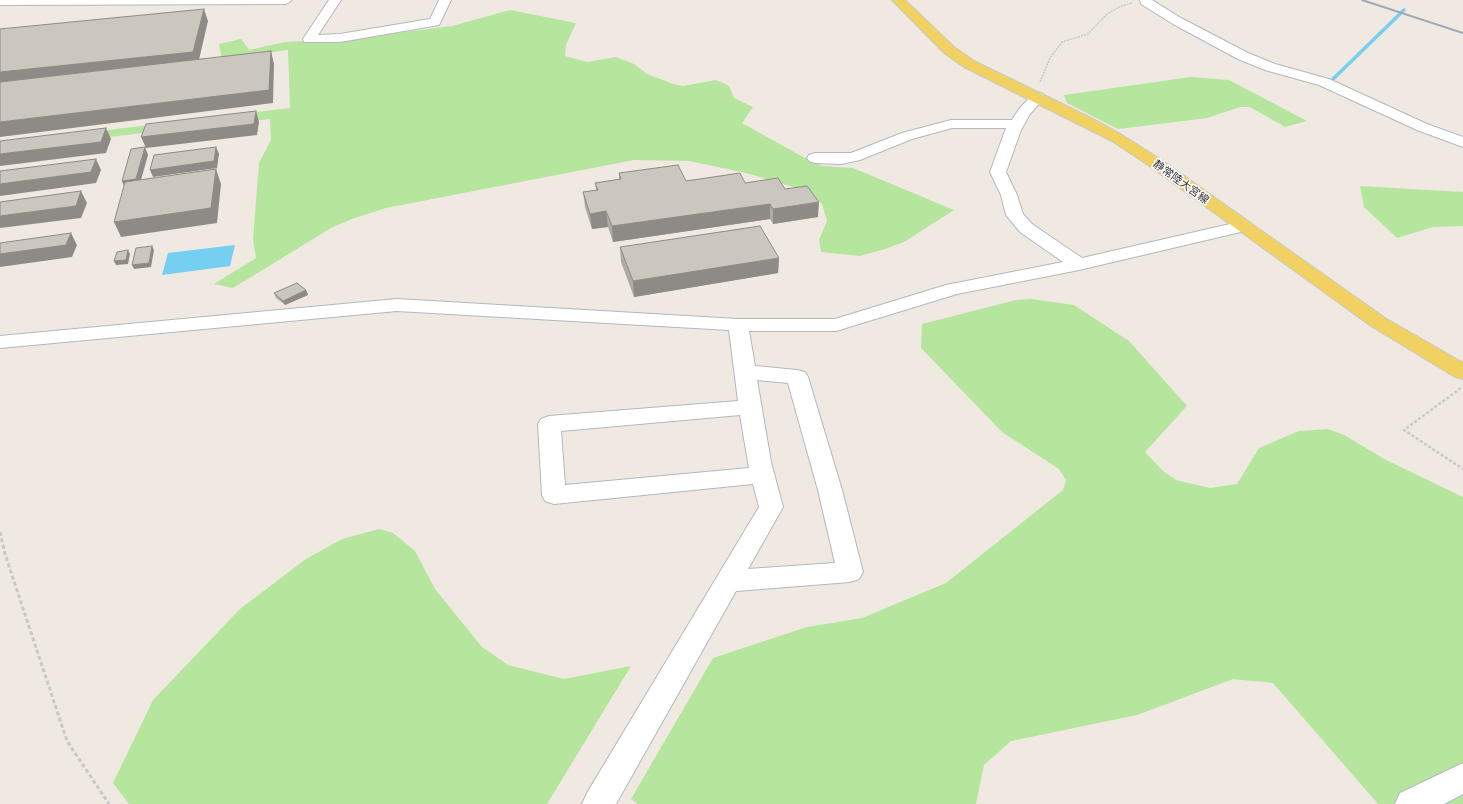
<!DOCTYPE html>
<html>
<head>
<meta charset="utf-8">
<style>
	body { margin:0 }
	canvas { display:block; background:#efe9e1 }
</style>
</head>
<body>
<canvas width="1463" height="804"></canvas>
<script>
const ctx = document.querySelector('canvas').getContext('2d');
ctx.lineJoin = 'round';
function paint(path, color) {
  ctx.fillStyle = color;
  ctx.fill(path, 'evenodd');
}
function poly(rows) {
  const path = new Path2D();
  for (const r of rows) {
    path.moveTo(r[0], r[1]);
    for (let i = 2; i < r.length; i += 2) path.lineTo(r[i], r[i + 1]);
  }
  return path;
}
function trace(path, color, width, dash) {
  ctx.strokeStyle = color;
  ctx.lineWidth = width;
  ctx.lineCap = dash ? 'butt' : 'round';
  ctx.setLineDash(dash || []);
  ctx.stroke(path);
}
function write(font, color, halo, rows, align = 'center') {
  ctx.font = font + ' "Golos Text","Noto Sans JP",sans-serif';
  ctx.lineWidth = 3;
  ctx.setLineDash([]);
  ctx.textBaseline = 'middle';
  ctx.strokeStyle = halo;
  ctx.fillStyle = color;
  for (const [text, x, y, turn = 0] of rows) {
    ctx.save();
    ctx.translate(x, y);
    ctx.rotate((+turn || 0) * Math.PI / 180);
    ctx.textAlign = isNaN(turn) ? turn : align;
    if (halo) ctx.strokeText(text, 0, 0);
    ctx.fillText(text, 0, 0);
    ctx.restore();
  }
}
paint(poly([
	[510,10,576,23,566,45,565,56,587,62,616,57,634,64,647,74,673,84,683,86,716,80,723,83,729,86,734,98,753,107,742,123,803,157,822,166,853,168,954,210,904,242,885,249,860,256,821,252,819,240,827,221,822,204,810,192,746,173,689,161,634,160,386,208,352,219,331,228,233,288,214,284,256,258,253,239,259,163,271,140,270,119,0,149,0,143,290,108,288,50,222,59,219,44,241,39,249,50,285,42,349,39,452,26],
	[1191,77,1229,80,1307,121,1285,127,1250,107,1240,107,1207,118,1118,129,1067,103,1064,95],
	[1360,186,1463,192,1463,226,1433,227,1397,238,1364,207],
	[1031,299,1074,305,1129,341,1187,406,1145,452,1163,471,1176,480,1210,488,1237,484,1259,448,1299,431,1328,429,1344,435,1386,460,1463,497,1463,804,1378,804,1273,683,1233,679,1137,715,1011,741,984,765,976,804,638,804,631,799,713,658,807,627,862,618,946,583,1063,490,1066,480,1059,469,1002,432,921,348,922,324,1016,300],
	[379,529,393,533,415,551,435,589,482,647,508,665,564,679,631,666,547,804,129,804,113,783,153,700,240,609,306,559,342,539]
]), '#b6e59e');
paint(poly([
	[235,245,230,266,162,275,168,253]
]), '#75cff0');
trace(poly([
	[1331,81,1404,10]
]), '#75cff0', 3.5);
const minor = poly([
	[0,0,292,0,286,4,0,5,0,0],
	[329,0,341,0,318,35,340,34,430,19,439,0,451,0,439,25,340,42,304,42,303,39,329,0],
	[1140,0,1152,0,1181,18,1248,53,1275,64,1329,79,1427,124,1463,137,1463,147,1417,130,1319,85,1265,70,1238,59,1173,24,1141,4,1140,0],
	[1038,93,1043,94,1045,97,1030,114,1021,130,1006,172,1017,195,1023,214,1032,224,1082,258,1243,221,1249,222,1252,226,1249,230,1079,270,957,294,836,331,749,331,755,366,797,370,805,372,808,377,842,490,863,572,859,579,850,582,736,591,616,804,582,804,587,793,759,507,753,484,554,504,545,501,542,495,538,424,541,419,549,416,738,401,729,330,397,311,0,348,0,336,397,299,738,319,835,319,946,285,1063,262,1020,232,1006,215,1001,195,990,172,1006,128,952,128,912,139,860,160,841,164,815,163,809,161,807,158,809,155,815,153,851,153,902,133,951,120,1012,120,1019,109,1033,94,1038,93],
	[757,380,788,383,818,490,835,563,748,569,783,507,771,462,757,380],
	[740,415,749,468,565,485,561,431,740,415],
	[1463,763,1463,794,1444,804,1395,804,1400,793,1463,763]
]);
const major = poly([
	[892,0,905,0,954,47,974,61,1091,118,1122,135,1163,161,1385,318,1463,363,1463,379,1455,377,1371,326,1151,167,1112,141,964,67,944,53,892,0]
]);
trace(minor, '#b4b7c1', 2);
trace(major, '#c9c9c9', 2);
trace(poly([
	[1040,82,1050,58,1062,42,1088,34,1107,14,1121,6,1132,3]
]), '#c9c9c9', 1.5, [2, 1]);
trace(poly([
	[1461,388,1404,430,1463,469]
]), '#c9c9c9', 2.5, [3, 2]);
trace(poly([
	[0,532,5,554,67,741,109,804]
]), '#c9c9c9', 3, [4, 2.5]);
paint(minor, '#fff');
paint(major, '#f2d163');
trace(poly([
	[1362,0,1463,33]
]), '#a3a6b8', 2);
paint(poly([
	[619,173,686,181,745,183,785,189,818,217,773,224,770,219,613,242,608,227,592,229,585,207,583,192,596,190,595,183,619,179],
	[620,247,779,258,778,273,634,297,621,262],
	[306,290,308,295,285,305,276,298,274,293]
]), '#afaba4');
paint(poly([
	[204,9,208,21,198,64,0,86,0,72],
	[271,51,274,64,273,103,0,137,0,122],
	[256,111,259,122,257,135,146,148,141,137],
	[106,128,111,139,106,153,0,166,0,154],
	[145,147,148,155,139,187,125,189,122,181],
	[216,147,219,154,217,168,153,177,150,170],
	[96,159,101,170,96,183,0,196,0,184],
	[216,169,221,184,217,223,121,237,114,222],
	[81,191,87,203,81,218,0,228,0,216],
	[819,202,818,217,773,224,773,209],
	[770,204,770,219,613,242,612,226],
	[606,211,608,227,592,229,590,214],
	[71,233,77,245,72,257,0,267,0,254],
	[152,246,154,250,151,267,134,269,132,265],
	[128,250,130,254,128,264,116,265,114,261],
	[779,258,778,273,634,297,633,281],
	[306,290,308,295,285,305,283,301]
]), '#8e8b86');
const building = poly([
	[204,9,193,52,0,72,0,29,204,9],
	[271,51,269,90,0,122,0,82,271,51],
	[256,111,254,124,141,137,146,124,256,111],
	[106,128,101,142,0,154,0,141,106,128],
	[145,147,136,179,122,181,131,149,145,147],
	[216,147,214,161,150,170,154,155,216,147],
	[96,159,91,172,0,184,0,171,96,159],
	[678,165,686,181,740,173,745,183,778,178,785,189,807,186,819,202,773,209,770,204,612,226,606,211,590,214,583,192,598,190,595,183,621,179,619,173,678,165],
	[216,169,211,208,114,222,125,182,216,169],
	[81,191,76,206,0,216,0,202,81,191],
	[760,226,779,258,633,281,620,247,760,226],
	[71,233,66,245,0,254,0,243,71,233],
	[152,246,149,263,132,265,136,248,152,246],
	[128,250,126,260,114,261,117,252,128,250],
	[297,283,306,290,283,301,274,293,297,283]
]);
paint(building, '#cbc7bf');
trace(building, '#8e8b86', 1);
write('11px', '#2e2e2e', '#fff', [
	["静常陸大宮線",1181,182,36]
]);
</script>
</body>
</html>
